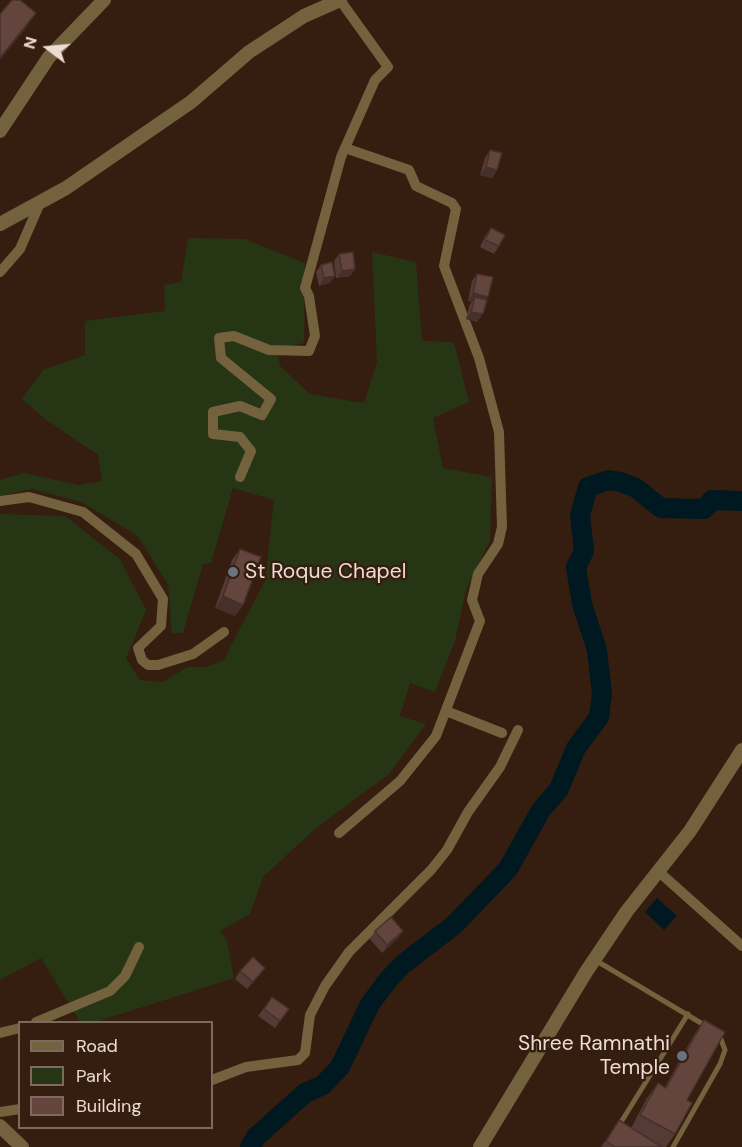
<!DOCTYPE html>
<html>
<head>
<meta charset="utf-8">
<style>
	body { margin:0 }
	#map { position:relative; width:742px; height:1147px; overflow:hidden; background:#351d0f; font-family:"DM Sans",sans-serif }
	canvas { display:block }
	.legend { position:absolute; left:18px; top:1021px; width:195px; height:108px; box-sizing:border-box; background:#351d0f; border:2px solid #7e695d; margin:0; padding:8px 10px; list-style:none; font-size:18px; color:#ecdcd3 }
	.legend li { display:flex; align-items:center; gap:12px; height:30px }
	.legend b { width:30px; border:2px solid #7e695d }
	.north { position:absolute; left:18px; top:18px; width:60px; height:60px; -webkit-text-stroke:4px #351d0f; paint-order:stroke; rotate:286deg; font-size:16px; font-weight:700; line-height:24px; text-align:center; color:#ecdcd3 }
	.north::after { content:''; display:block; margin:auto; width:21px; height:27px; background:#ecdcd3; clip-path:polygon(50% 0,100% 100%,50% 72%,0 100%) }
</style>
</head>
<body>
<div id="map">
<canvas width="742" height="1147"></canvas>
<ul class="legend">
<li><b style="height:8px;background:#74613d"></b>Road</li>
<li><b style="height:16px;background:#263614"></b>Park</li>
<li><b style="height:16px;background:#63453e"></b>Building</li>
</ul>
<div class="north">N</div>
</div>
<script>
const ctx = document.querySelector('canvas').getContext('2d');
ctx.lineJoin = 'round';
function paint(path, color) {
  ctx.fillStyle = color;
  ctx.fill(path, 'evenodd');
}
function poly(rows) {
  const path = new Path2D();
  for (const r of rows) {
    path.moveTo(r[0], r[1]);
    for (let i = 2; i < r.length; i += 2) path.lineTo(r[i], r[i + 1]);
  }
  return path;
}
function trace(path, color, width, dash) {
  ctx.strokeStyle = color;
  ctx.lineWidth = width;
  ctx.lineCap = dash ? 'butt' : 'round';
  ctx.setLineDash(dash || []);
  ctx.stroke(path);
}
function write(font, color, halo, rows, align = 'center') {
  ctx.font = font + ' "DM Sans",sans-serif';
  ctx.lineWidth = 5;
  ctx.setLineDash([]);
  ctx.textBaseline = 'middle';
  ctx.strokeStyle = halo;
  ctx.fillStyle = color;
  for (const [text, x, y, turn = 0] of rows) {
    ctx.save();
    ctx.translate(x, y);
    ctx.rotate((+turn || 0) * Math.PI / 180);
    ctx.textAlign = isNaN(turn) ? turn : align;
    if (halo) ctx.strokeText(text, 0, 0);
    ctx.fillText(text, 0, 0);
    ctx.restore();
  }
}
paint(poly([
	[188,238,245,239,305,263,304,343,277,348,280,366,310,394,364,403,377,362,372,252,416,262,422,341,454,342,469,402,433,418,443,468,492,477,490,541,466,590,455,641,435,692,410,683,400,716,426,724,389,774,315,829,263,877,250,914,220,931,227,941,234,978,96,1022,80,1022,41,958,0,980,0,514,65,516,120,559,146,610,126,659,140,680,163,682,187,667,206,667,225,660,228,651,265,581,274,500,233,488,211,563,203,564,183,633,172,633,168,585,138,536,81,502,32,489,0,496,0,480,24,473,79,485,102,481,98,455,45,419,22,399,43,370,85,355,85,321,165,311,164,285,181,282]
]), '#263614');
paint(poly([
	[657,898,677,916,664,930,645,912]
]), '#001921');
trace(poly([
	[250,1147,256,1137,305,1093,323,1085,340,1067,370,1004,388,980,402,965,454,925,508,869,541,810,559,789,576,748,599,717,602,694,597,650,582,604,576,567,584,551,580,515,588,487,609,480,621,482,636,488,661,508,704,509,712,500,742,501]
]), '#001921', 20);
trace(poly([
	[595,960,706,1026],
	[618,1127,688,1014],
	[673,1147,720,1064,725,1050,719,1034]
]), '#74613d', 5);
trace(poly([
	[0,272,20,249,40,203],
	[240,477,251,451,240,437,213,434,213,412,240,406,262,415,271,399,221,358,219,338,234,336,269,350,309,351,315,336,309,296,305,288,341,157,375,80,388,67,340,0],
	[0,501,29,497,83,512,136,554,163,599,161,626,138,648,142,660,148,665,158,665,193,654,224,632],
	[446,711,502,733],
	[339,833,400,781,436,736,480,621,472,600,478,574,498,544,502,527,499,432,479,358,444,266,456,209,452,203,416,186,409,170,345,148],
	[658,871,742,946],
	[36,1022,110,991,125,976,139,947],
	[0,1033,20,1028],
	[212,1080,246,1067,298,1060,305,1053,310,1015,325,986,349,952,431,870,447,850,468,812,500,767,518,730],
	[0,1112,20,1109]
]), '#74613d', 10);
trace(poly([
	[0,131,49,57,104,0],
	[0,224,66,188,191,102,249,52,304,16,340,0],
	[0,1126,22,1147],
	[480,1147,586,972,627,911,690,831,742,750]
]), '#74613d', 14);
paint(poly([
	[490,150,497,170,492,178,480,175,485,158],
	[491,228,499,246,494,254,480,247,485,236],
	[339,254,355,269,350,276,336,278,334,261],
	[321,265,335,276,330,283,319,286,316,272],
	[477,274,486,300,477,322,466,319,470,304,472,302,468,301,472,281],
	[240,549,243,605,235,616,215,608,232,560],
	[375,931,403,931,398,938,382,953,370,939],
	[240,971,260,975,247,989,235,979],
	[272,997,289,1009,275,1028,258,1016],
	[704,1020,687,1100,675,1134,666,1147,601,1147,619,1120,631,1128,647,1098,658,1083,665,1087,694,1035]
]), '#553b35');
paint(poly([
	[36,13,26,28,0,60,0,58],
	[486,167,497,170,492,178,480,175],
	[355,269,350,276,336,278,342,271],
	[335,276,330,283,319,286,324,278],
	[473,293,488,297,483,304,475,297,472,302,468,301],
	[471,312,483,314,477,322,466,319],
	[223,596,243,605,235,616,215,608],
	[403,931,398,938,382,953,387,945]
]), '#45302b');
const building = poly([
	[12,0,20,0,36,13,0,58,0,14,12,0],
	[490,150,502,153,497,170,486,167,490,150],
	[491,228,505,235,499,246,485,240,491,228],
	[353,252,355,269,342,271,339,254,353,252],
	[332,262,335,276,324,278,321,265,332,262],
	[477,274,493,277,488,297,473,293,477,274],
	[475,297,487,300,483,314,471,312,475,297],
	[240,549,261,557,243,605,223,596,240,549],
	[391,917,403,931,387,945,375,931,391,917],
	[253,957,265,968,253,982,240,971,253,957],
	[272,997,289,1009,280,1021,264,1009,272,997],
	[704,1020,725,1032,687,1100,692,1103,675,1134,640,1115,658,1083,666,1088,704,1020],
	[619,1120,662,1147,615,1147,606,1141,619,1120]
]);
paint(building, '#63453e');
trace(building, '#45302b', 1.5);
for (const [x, y, r, color] of [
	[233,572,6,"#6b7280"],
	[682,1056,6,"#6b7280"]
]) {
  const dot = new Path2D();
  dot.arc(x, y, r, 0, 2 * Math.PI);
  ctx.fillStyle = color;
  ctx.fill(dot);
  trace(dot, '#351d0f', 2);
}
write('21px', '#ecdcd3', '#351d0f', [
	["St Roque Chapel",245,572],
	["Shree Ramnathi",670,1044,"right"],
	["Temple",670,1068,"right"]
], 'left');
</script>
</body>
</html>
